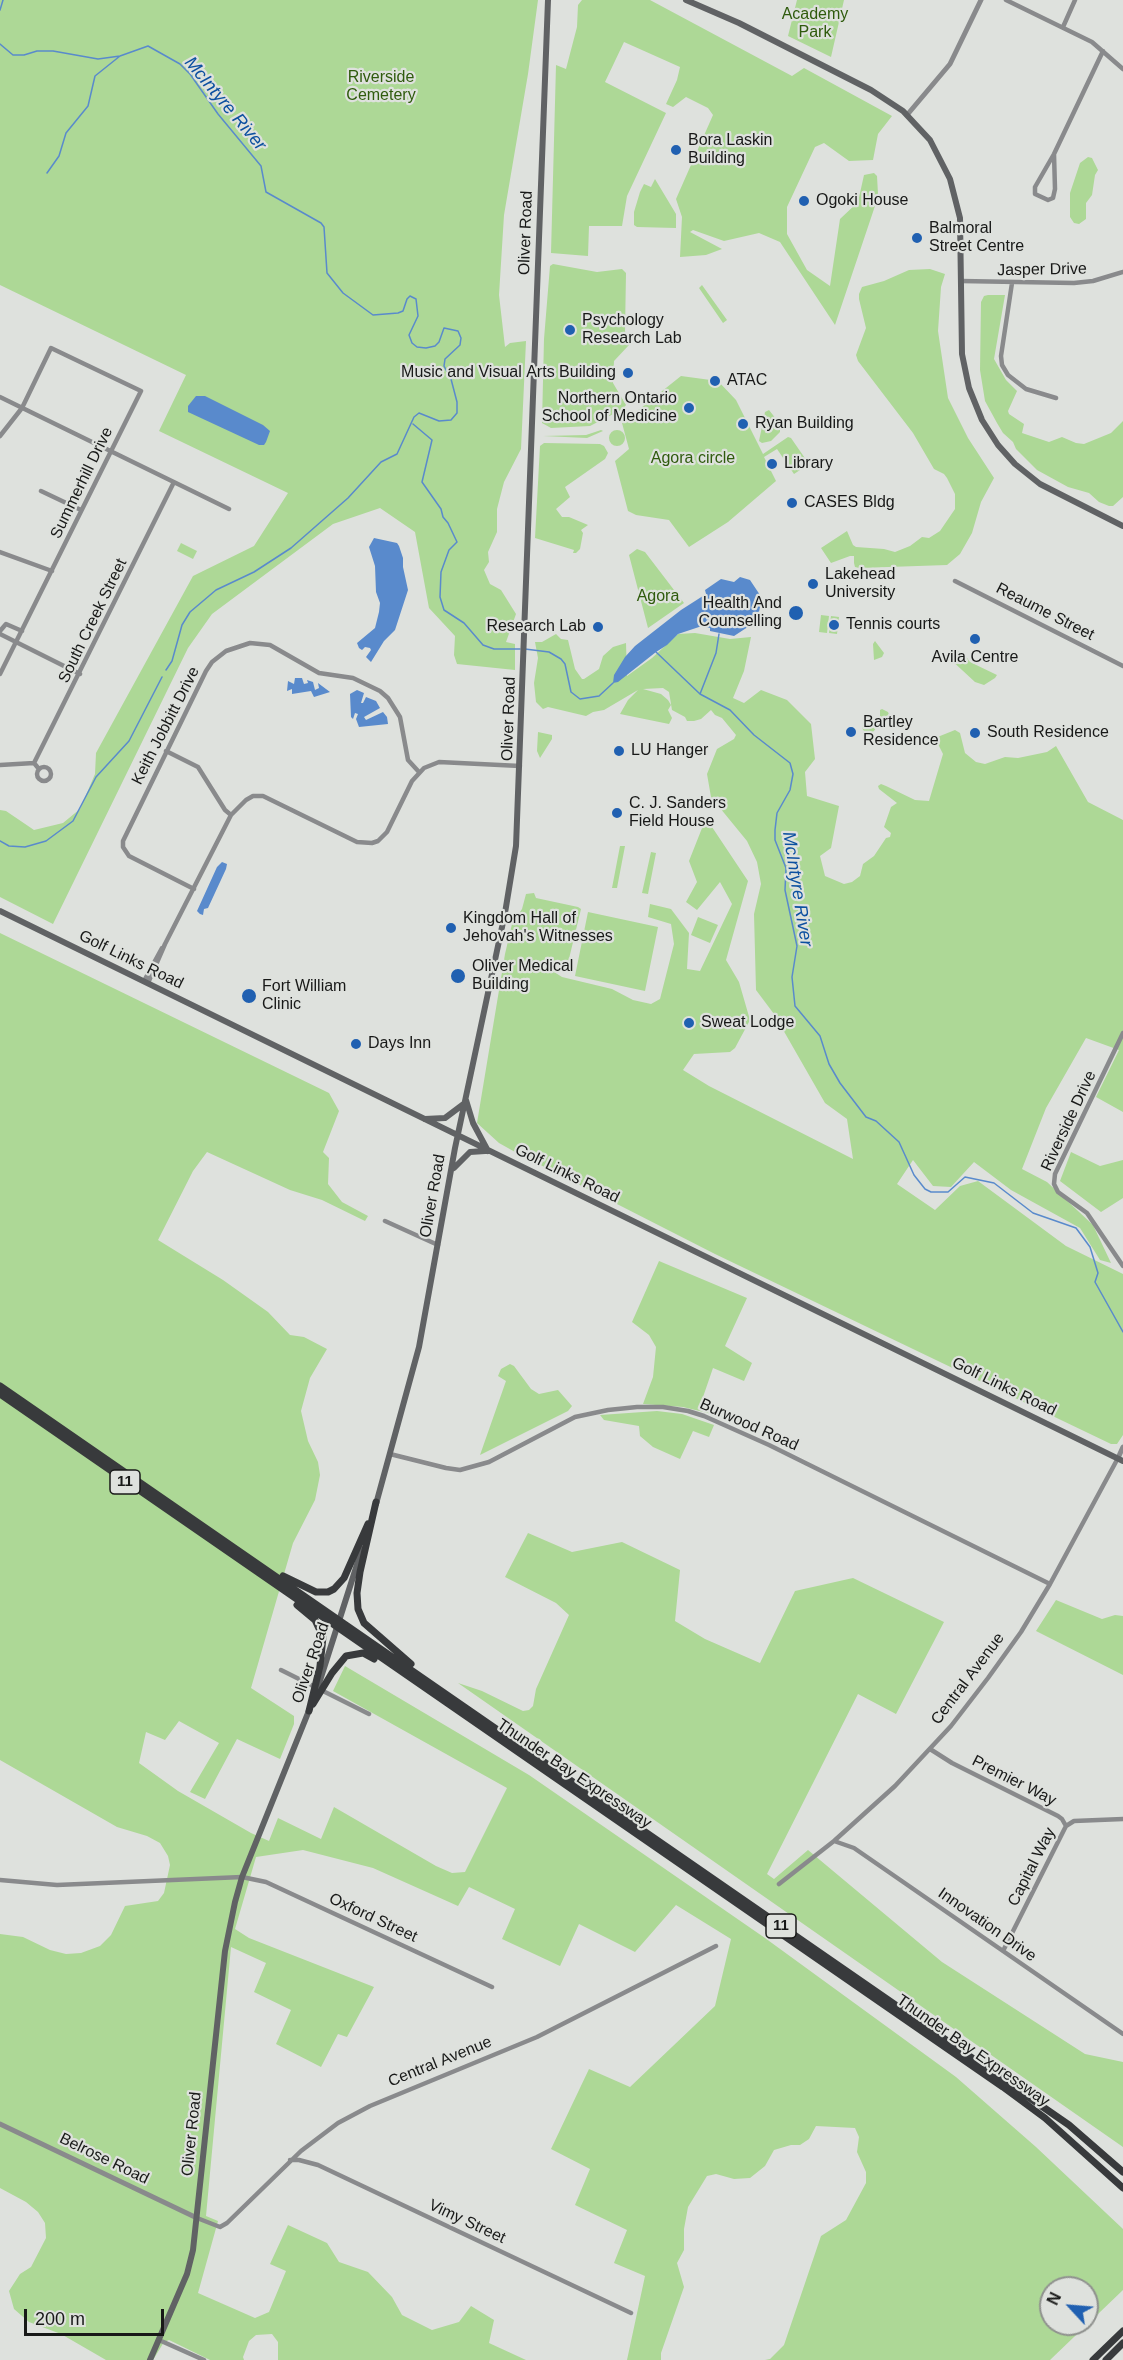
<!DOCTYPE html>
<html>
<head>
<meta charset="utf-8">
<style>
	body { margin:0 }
	#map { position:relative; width:1123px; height:2360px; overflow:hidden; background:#dee1dd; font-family:Arial,sans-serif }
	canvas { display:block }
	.north { position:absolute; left:1039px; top:2276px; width:60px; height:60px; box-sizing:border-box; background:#dee1dd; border:2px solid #8f918e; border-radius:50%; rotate:296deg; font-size:16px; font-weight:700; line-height:24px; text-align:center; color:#181918 }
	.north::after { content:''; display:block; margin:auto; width:21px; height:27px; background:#2060b1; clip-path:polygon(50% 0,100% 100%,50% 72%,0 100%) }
	.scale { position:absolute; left:24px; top:2309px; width:140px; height:27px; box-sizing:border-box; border:3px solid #181918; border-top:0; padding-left:8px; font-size:18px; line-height:21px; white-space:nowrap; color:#181918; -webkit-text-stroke:4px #dee1dd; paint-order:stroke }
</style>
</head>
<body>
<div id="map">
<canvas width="1123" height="2360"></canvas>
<div class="north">N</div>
<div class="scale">200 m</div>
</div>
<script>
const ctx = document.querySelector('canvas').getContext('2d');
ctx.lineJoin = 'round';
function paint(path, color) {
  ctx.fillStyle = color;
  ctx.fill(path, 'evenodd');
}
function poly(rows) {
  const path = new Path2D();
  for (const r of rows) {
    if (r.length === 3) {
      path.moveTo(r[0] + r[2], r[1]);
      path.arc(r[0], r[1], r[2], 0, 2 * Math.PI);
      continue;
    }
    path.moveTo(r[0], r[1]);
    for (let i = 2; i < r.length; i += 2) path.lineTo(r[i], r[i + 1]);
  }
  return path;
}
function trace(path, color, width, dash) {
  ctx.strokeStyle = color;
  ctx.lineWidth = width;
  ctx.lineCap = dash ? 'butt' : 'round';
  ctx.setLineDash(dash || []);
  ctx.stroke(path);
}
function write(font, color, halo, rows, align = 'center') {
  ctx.font = font + ' Arial,sans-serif';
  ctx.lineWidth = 4.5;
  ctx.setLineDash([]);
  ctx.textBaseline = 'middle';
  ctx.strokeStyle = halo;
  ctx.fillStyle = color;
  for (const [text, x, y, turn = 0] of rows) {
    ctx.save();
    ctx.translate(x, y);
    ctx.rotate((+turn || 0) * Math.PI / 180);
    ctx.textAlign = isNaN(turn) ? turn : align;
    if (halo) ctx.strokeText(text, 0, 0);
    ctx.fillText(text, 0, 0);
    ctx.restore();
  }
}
paint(poly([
	[0,0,538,0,528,74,504,215,499,295,505,347,510,343,526,341,521,449,504,482,497,509,497,532,488,552,489,562,484,570,490,584,501,590,516,614,506,642,515,644,515,670,457,664,454,655,455,636,429,608,415,532,380,508,333,524,212,614,188,648,53,924,0,897,0,810,6,811,34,830,63,823,80,809,95,774,96,753,193,576,254,546,288,493,159,431,186,375,0,285],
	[582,0,650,0,792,76,804,68,892,116,878,134,873,160,849,161,824,143,815,147,787,207,787,234,807,270,830,286,840,219,858,202,864,175,874,173,877,176,878,194,876,203,835,325,780,242,759,233,724,241,693,230,690,232,722,249,706,255,680,257,682,217,676,199,713,115,708,108,686,97,673,107,666,104,677,80,680,67,624,42,605,82,666,113,627,196,622,226,589,226,588,256,551,253,556,65,566,69,577,27,578,5],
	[797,0,844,0,831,57,788,36],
	[1088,157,1092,158,1098,170,1095,175,1092,195,1086,203,1086,219,1079,224,1074,223,1070,217,1070,193,1080,163],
	[655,179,676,214,676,228,637,227,634,225,634,212,640,192,644,184,651,187],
	[553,264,597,272,622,269,626,273,625,331,629,345,614,361,613,383,626,405,623,409,590,426,551,428,542,423,544,339,550,266],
	[930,269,945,274,941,287,938,331,948,398,968,438,994,478,981,502,972,533,960,554,947,565,859,568,855,567,854,563,854,556,850,556,831,563,821,548,847,531,853,545,856,547,884,549,895,552,910,546,922,537,929,538,940,531,955,509,955,494,947,478,944,474,934,469,913,433,858,361,856,355,866,328,859,299,859,294,862,287,884,281,909,270],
	[702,285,727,320,723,323,699,288],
	[988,295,1005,295,994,359,1006,380,1017,391,1008,411,1009,414,1024,424,1022,433,1049,442,1062,437,1076,443,1084,444,1111,433,1123,421,1123,497,1113,506,1109,506,1099,502,1089,493,1068,487,1037,470,1016,449,1013,442,1003,433,997,423,985,401,980,370,981,302,984,296],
	[681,376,718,381,736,400,763,454,788,437,791,438,809,464,794,474,777,449,764,457,776,481,728,522,689,547,669,520,636,515,628,511,615,461,629,449,622,423],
	[769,410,780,424,780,432,771,441,762,443,759,441,765,412],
	[601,430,603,431,587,438,543,436,586,435],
	[617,438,8],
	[544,443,600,444,604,446,608,453,605,459,565,487,570,497,556,509,562,517,569,517,588,525,581,530,583,533,580,549,576,553,573,553,574,550,535,538,540,446],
	[181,543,197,551,193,559,177,551],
	[637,549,645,552,684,603,648,628,629,555],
	[821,615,829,616,827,633,819,632],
	[831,616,839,617,837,634,829,633],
	[695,633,730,639,751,637,744,671,733,698,744,703,761,690,787,700,811,724,815,759,805,772,807,796,839,806,831,848,820,856,825,876,844,884,852,882,860,876,863,864,874,856,886,838,890,837,891,833,884,827,891,807,897,803,879,789,878,786,881,784,886,786,915,800,929,801,943,754,935,738,955,730,960,733,965,753,976,762,985,764,1005,757,1018,758,1047,752,1056,746,1088,802,1123,820,1123,1112,1096,1097,1119,1050,1086,1038,1046,1108,1022,1169,1047,1182,1093,1225,1111,1263,1100,1260,1080,1228,1011,1190,974,1162,951,1187,933,1186,913,1160,897,1184,935,1210,960,1186,978,1181,1066,1246,1123,1274,1123,1435,1117,1444,1111,1444,715,1254,515,1152,499,1143,477,1123,505,954,512,924,522,909,526,894,534,893,536,898,578,907,581,909,567,967,561,967,550,961,545,968,551,970,562,977,612,989,633,1000,651,1004,660,999,674,944,671,924,648,917,650,904,671,909,689,933,687,969,700,971,732,904,720,882,697,910,686,902,697,882,689,861,706,818,748,881,726,960,739,982,750,1020,735,1048,730,1052,694,1054,683,1070,709,1086,853,1159,847,1119,825,1103,774,1014,756,990,754,914,761,884,757,862,747,841,711,797,707,774,717,749,734,739,736,735,722,718,715,715,711,710,701,719,694,721,687,721,685,717,672,710,669,692,663,688,643,689,661,694,668,700,671,705,668,710,672,718,669,724,620,714,628,700,638,690,604,710,593,712,586,716,548,707,543,709,536,702,534,683,538,658,535,642,542,642,556,634,561,639,568,640,575,669,582,679,584,679,599,669,603,656,613,647,626,643,627,676,652,658,678,634],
	[875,641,884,653,882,657,874,660,873,644],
	[958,651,964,654,970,662,997,675,995,678,984,685,975,682,949,658,955,656],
	[882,709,888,712,891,720,885,727,880,720,880,710],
	[869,726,7],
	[538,732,552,735,552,739,540,758,537,751],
	[620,846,625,846,617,888,612,888],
	[651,852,656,853,648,894,642,893],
	[588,912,658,927,645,991,575,976],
	[698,917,718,925,710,943,691,935],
	[0,933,329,1093,339,1111,323,1152,329,1158,328,1184,342,1202,368,1216,365,1221,322,1200,290,1190,207,1152,193,1171,158,1240,223,1280,268,1312,290,1335,304,1337,327,1349,310,1378,301,1411,308,1441,318,1462,320,1475,315,1500,293,1543,251,1688,294,1716,294,1724,280,1759,237,1739,205,1799,190,1792,219,1743,179,1721,165,1740,146,1732,139,1763,178,1791,251,1833,269,1841,278,1818,321,1839,334,1807,436,1866,452,1873,465,1872,507,1788,333,1691,345,1666,529,1775,765,1938,956,2077,1036,2147,1123,2229,1123,2290,1050,2360,765,2360,770,2359,784,2345,821,2236,846,2220,866,2183,866,2172,857,2152,859,2137,855,2128,816,2126,809,2139,800,2145,791,2145,774,2150,765,2166,750,2178,734,2179,716,2174,707,2176,688,2207,684,2229,684,2250,677,2263,684,2287,661,2353,661,2360,627,2360,645,2276,614,2263,627,2230,575,2205,590,2169,551,2149,589,2069,630,2087,715,2006,731,1939,676,1905,635,1952,579,1924,560,1966,502,1939,515,1909,469,1887,458,1906,373,1868,303,1850,256,1857,235,1929,249,1938,374,1987,347,2037,338,2034,321,2067,276,2044,291,2010,254,1992,266,1963,231,1947,206,2216,218,2221,198,2293,255,2318,269,2312,286,2271,270,2264,288,2225,327,2243,339,2262,368,2272,392,2297,402,2315,432,2330,459,2322,471,2306,494,2320,489,2343,526,2360,278,2360,278,2342,272,2334,256,2335,249,2341,243,2357,244,2360,210,2360,169,2340,164,2342,153,2360,106,2360,61,2334,29,2322,14,2309,9,2291,20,2274,31,2267,46,2238,45,2223,38,2212,26,2202,0,2188,0,1934,23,1937,50,1950,66,1954,81,1953,100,1946,111,1935,125,1906,158,1901,164,1893,170,1865,168,1856,160,1843,147,1836,117,1827,0,1760],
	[1051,2288,1087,2288,1087,2324,1051,2324],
	[1071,1152,1100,1166,1123,1160,1123,1198,1101,1212,1060,1181],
	[659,1261,747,1298,725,1346,752,1363,744,1381,713,1368,703,1397,724,1417,683,1407,643,1404,653,1377,656,1347,649,1335,632,1322],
	[510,1364,514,1366,531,1389,539,1394,558,1390,572,1406,568,1411,480,1455,506,1381,498,1376,501,1369],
	[657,1411,682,1414,714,1425,709,1437,693,1431,680,1459,653,1447,640,1436,639,1426,604,1420,600,1415],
	[528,1533,572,1552,622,1542,680,1570,675,1621,705,1639,760,1663,795,1591,853,1578,944,1622,896,1714,858,1694,767,1874,774,1879,808,1850,942,1962,1085,2054,1123,2062,1123,2147,458,1683,482,1691,523,1711,529,1710,533,1706,536,1689,569,1615,556,1603,505,1577],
	[1056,1600,1102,1619,1115,1615,1123,1616,1123,1675,1036,1631]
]), '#add896');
paint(poly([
	[196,396,205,396,263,425,270,431,266,442,264,445,259,445,188,412,188,406],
	[374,538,397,543,399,546,403,558,403,567,408,590,395,630,384,641,371,662,366,657,371,650,370,648,365,647,362,650,359,648,357,643,375,628,379,612,380,603,376,592,375,566,369,547],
	[740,577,750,580,762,598,757,621,734,636,710,631,710,628,702,626,678,634,667,645,656,652,618,682,613,683,614,675,625,657,635,646,681,610,706,594,705,590,721,579,734,582],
	[295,678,302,678,304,684,308,683,307,680,313,682,315,690,319,688,318,683,330,692,314,697,311,691,292,694,292,689,287,691,288,681,294,684],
	[357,690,364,693,361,703,363,703,366,697,376,701,380,708,364,717,366,720,383,712,387,717,388,724,359,727,356,719,358,714,355,713,353,719,351,717,350,694],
	[222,862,227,864,226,869,208,908,204,909,203,915,200,914,197,911,217,867]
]), '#598acc');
trace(poly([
	[0,10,3,0],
	[0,44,13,55,24,55,37,51,53,51,98,59,120,56,148,46,180,64,190,74,218,114,261,166,266,192,321,223,324,227,327,273,343,293,373,315,398,313,403,311,407,299,410,296,416,299,418,316,409,335,412,343,417,347,426,348,435,346,439,342,444,328,458,331,461,338,460,345,445,359,444,366,451,379,457,402,457,413,451,420,439,421,419,413,414,417,397,454,381,462,348,498,291,548,254,572,216,590,190,612,182,625,172,661,166,670],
	[47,173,59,156,66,133,88,106,95,76,120,56],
	[413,424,432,440,422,482,441,509,443,517,448,523,457,542,449,550,441,572,440,597,444,610,464,623,483,645,494,649,520,649],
	[719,634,716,653,700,694,730,710,754,735,790,763,793,774,790,790,777,813,775,830,775,840,786,868,785,890,797,946,792,977,795,1006,820,1036,829,1064,840,1083,866,1117,876,1121,899,1142,914,1175,925,1189,931,1192,948,1192,965,1177,994,1183,1033,1213,1076,1228,1090,1247,1098,1273,1095,1282,1123,1332],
	[525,649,549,652,561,659,565,664,571,692,580,699,599,696,613,683],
	[656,652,700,694],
	[0,841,9,846,25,847,46,841,73,821,96,777,129,741,162,677]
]), '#598acc', 1.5);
trace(poly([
	[1006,0,1092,42,1123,69],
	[1063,27,1075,0],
	[1054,154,1055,189,1053,198,1048,200,1035,194,1035,187,1054,154,1103,51],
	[961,281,1074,283,1093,281,1123,272],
	[1012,283,1001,356,1002,365,1008,375,1026,389,1056,398],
	[0,397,229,509],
	[0,436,22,408,51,348,141,391,0,674],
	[41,491,81,510],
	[0,552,52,571],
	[955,581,1123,666],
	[0,631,6,624,22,631],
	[0,634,80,674],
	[166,751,198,767,225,810,231,815],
	[0,765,34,763],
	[44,774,7],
	[39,769,34,763,174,482],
	[194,889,129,856,123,847,123,841,206,671,212,662,226,651,250,643,270,645,319,673,353,678,380,691,388,698,400,717,408,760,419,772],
	[144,981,162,948],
	[148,983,165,944,231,815,246,800,253,796,263,796,357,842,372,843,378,841,387,832,412,781,424,768,439,762,520,766],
	[1123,1033,1055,1174,1054,1184,1058,1192,1087,1213,1123,1266],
	[385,1221,438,1245],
	[390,1454,446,1468,460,1470,489,1462,575,1417,608,1410,637,1407,663,1407,688,1411,704,1416,769,1445,1050,1584],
	[281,1670,369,1714],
	[930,1749,952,1763,1058,1816,1062,1819,1066,1826,1074,1821,1123,1819],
	[834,1841,854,1848,1123,2034],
	[0,1880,57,1885,242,1877,266,1882,492,1987],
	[779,1884,834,1841,895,1786,951,1726,988,1678,1021,1632,1050,1584,1118,1458],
	[1003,1951,1066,1826],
	[290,2160,299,2160,318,2165,631,2313],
	[197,2218,220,2227,227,2223,301,2151,338,2123,370,2106,537,2037,716,1946],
	[159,2340,204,2360]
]), '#898a8c', 4.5);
trace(poly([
	[907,115,950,64,981,0],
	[1118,1458,1123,1447],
	[0,2124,197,2218]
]), '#898a8c', 5);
trace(poly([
	[686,0,739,23,871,90,903,111,930,140,950,179,960,218,962,354,969,388,982,420,998,445,1015,464,1040,484,1123,526],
	[0,911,1123,1461],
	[466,1100,473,1123,488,1151],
	[425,1119,445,1118,465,1103],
	[454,1168,470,1152,485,1151],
	[376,1504,419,1347,455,1148,505,913,516,846,548,0],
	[315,1696,362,1549],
	[150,2360,187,2274,193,2250,225,1951,235,1902,242,1877,310,1708]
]), '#606264', 6);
trace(poly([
	[0,1386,1069,2125,1123,2172],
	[0,1394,1003,2087,1045,2118,1123,2188],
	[376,1502,360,1572,357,1593,358,1609,364,1623,411,1664],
	[283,1576,316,1592,328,1592,334,1589,344,1578,368,1524],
	[297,1605,315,1620,323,1637,320,1666,309,1711],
	[313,1704,332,1673,346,1656,363,1653,374,1659],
	[1093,2360,1123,2331],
	[1106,2360,1123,2343]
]), '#383a3c', 7);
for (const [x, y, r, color] of [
	[676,150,6,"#2060b1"],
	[804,201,6,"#2060b1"],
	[917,238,6,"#2060b1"],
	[570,330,6,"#2060b1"],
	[628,373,6,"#2060b1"],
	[715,381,6,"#2060b1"],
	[689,408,6,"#2060b1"],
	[743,424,6,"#2060b1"],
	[772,464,6,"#2060b1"],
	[792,503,6,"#2060b1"],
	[813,584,6,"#2060b1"],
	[796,613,8,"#2060b1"],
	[834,625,6,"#2060b1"],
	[598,627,6,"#2060b1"],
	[975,639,6,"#2060b1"],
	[851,732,6,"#2060b1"],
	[975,733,6,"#2060b1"],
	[619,751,6,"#2060b1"],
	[617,813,6,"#2060b1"],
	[451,928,6,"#2060b1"],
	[458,976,8,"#2060b1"],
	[249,996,8,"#2060b1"],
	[689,1023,6,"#2060b1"],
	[356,1044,6,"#2060b1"]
]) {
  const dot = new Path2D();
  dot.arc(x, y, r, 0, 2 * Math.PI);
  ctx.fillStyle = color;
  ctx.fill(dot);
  trace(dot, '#dee1dd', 2);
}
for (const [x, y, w] of [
	[125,1482,30],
	[781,1926,30]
]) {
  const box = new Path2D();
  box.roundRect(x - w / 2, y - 12, w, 24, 4.5);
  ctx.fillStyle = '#dee1dd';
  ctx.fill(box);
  trace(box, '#181918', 1.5);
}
write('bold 15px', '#181918', null, [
	["11",125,1482],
	["11",781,1926]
]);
write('16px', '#2f5b0d', '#dee1dd', [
	["Academy",815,15],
	["Park",815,33],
	["Riverside",381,78],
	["Cemetery",381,96],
	["Agora circle",693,459],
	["Agora",658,597]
]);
write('16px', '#181918', '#dee1dd', [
	["Bora Laskin",688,141],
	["Building",688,159],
	["Ogoki House",816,201],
	["Balmoral",929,229],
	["Street Centre",929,247],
	["Psychology",582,321],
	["Research Lab",582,339],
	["Music and Visual Arts Building",616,373,"right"],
	["ATAC",727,381],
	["Northern Ontario",677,399,"right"],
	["School of Medicine",677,417,"right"],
	["Ryan Building",755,424],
	["Library",784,464],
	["CASES Bldg",804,503],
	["Lakehead",825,575],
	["University",825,593],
	["Health And",782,604,"right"],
	["Counselling",782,622,"right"],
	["Tennis courts",846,625],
	["Research Lab",586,627,"right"],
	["Avila Centre",975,658,"center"],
	["Bartley",863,723],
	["Residence",863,741],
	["South Residence",987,733],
	["LU Hanger",631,751],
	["C. J. Sanders",629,804],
	["Field House",629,822],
	["Kingdom Hall of",463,919],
	["Jehovah's Witnesses",463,937],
	["Oliver Medical",472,967],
	["Building",472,985],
	["Fort William",262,987],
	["Clinic",262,1005],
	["Sweat Lodge",701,1023],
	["Days Inn",368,1044]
], 'left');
write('16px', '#181918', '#dee1dd', [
	["Oliver Road",526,233,-88],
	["Jasper Drive",1042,270,-1],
	["Summerhill Drive",82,483,-64],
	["Reaume Street",1045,612,27],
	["South Creek Street",93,621,-64],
	["Oliver Road",509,719,-88],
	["Keith Jobbitt Drive",166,726,-63],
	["Golf Links Road",131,960,26],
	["Riverside Drive",1069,1121,-65],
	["Golf Links Road",567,1174,26],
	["Oliver Road",433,1196,-80],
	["Golf Links Road",1004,1387,26],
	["Burwood Road",749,1425,24],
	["Oliver Road",311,1663,-71],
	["Central Avenue",968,1679,-53],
	["Thunder Bay Expressway",574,1774,34],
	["Premier Way",1014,1781,27],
	["Capital Way",1032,1867,-63],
	["Oxford Street",373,1918,25],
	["Innovation Drive",987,1925,35],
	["Thunder Bay Expressway",973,2051,35],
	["Central Avenue",440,2062,-22],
	["Oliver Road",192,2134,-84],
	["Belrose Road",104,2159,26],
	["Vimy Street",467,2222,25]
]);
write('italic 18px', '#0c50a0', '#dee1dd', [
	["McIntyre River",225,104,50],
	["McIntyre River",797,889,81]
]);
</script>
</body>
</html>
